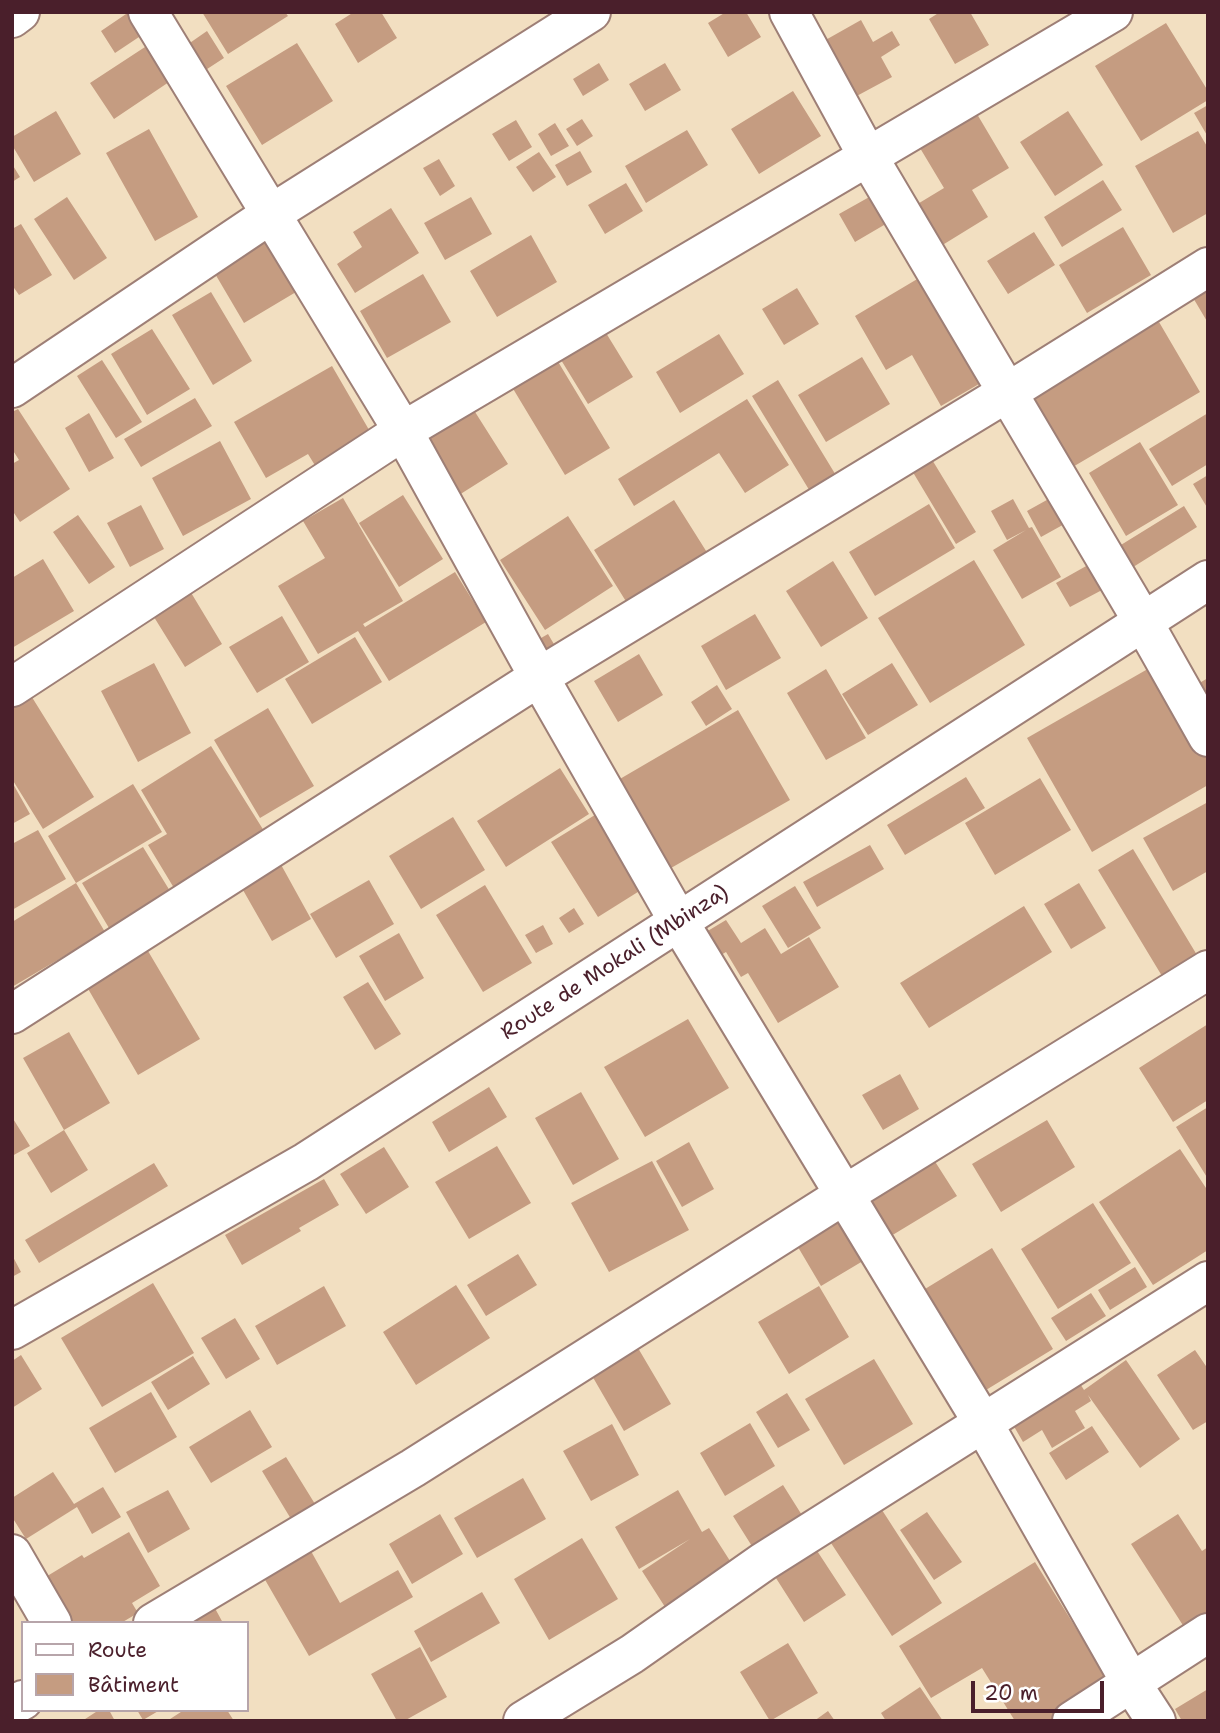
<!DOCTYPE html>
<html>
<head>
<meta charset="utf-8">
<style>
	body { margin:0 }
	#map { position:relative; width:1220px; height:1733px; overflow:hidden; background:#f2dfc1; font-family:"Shantell Sans",sans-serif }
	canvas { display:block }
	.frame { position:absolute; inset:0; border:14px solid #4a1f2b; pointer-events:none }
	.legend { position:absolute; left:21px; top:1621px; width:228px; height:91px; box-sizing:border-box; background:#fff; border:2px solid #b7a5aa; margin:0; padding:9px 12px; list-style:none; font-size:21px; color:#4a1f2b }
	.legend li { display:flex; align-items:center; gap:14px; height:35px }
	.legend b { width:35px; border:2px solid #b7a5aa }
	.scale { position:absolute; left:971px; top:1681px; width:133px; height:32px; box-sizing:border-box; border:4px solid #4a1f2b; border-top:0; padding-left:9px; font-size:21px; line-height:24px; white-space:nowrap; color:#4a1f2b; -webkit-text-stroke:5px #fff; paint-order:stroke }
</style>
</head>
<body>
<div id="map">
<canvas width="1220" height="1733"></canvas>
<div class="frame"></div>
<ul class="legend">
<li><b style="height:9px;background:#fff"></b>Route</li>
<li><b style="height:19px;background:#c59c81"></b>Bâtiment</li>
</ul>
<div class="scale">20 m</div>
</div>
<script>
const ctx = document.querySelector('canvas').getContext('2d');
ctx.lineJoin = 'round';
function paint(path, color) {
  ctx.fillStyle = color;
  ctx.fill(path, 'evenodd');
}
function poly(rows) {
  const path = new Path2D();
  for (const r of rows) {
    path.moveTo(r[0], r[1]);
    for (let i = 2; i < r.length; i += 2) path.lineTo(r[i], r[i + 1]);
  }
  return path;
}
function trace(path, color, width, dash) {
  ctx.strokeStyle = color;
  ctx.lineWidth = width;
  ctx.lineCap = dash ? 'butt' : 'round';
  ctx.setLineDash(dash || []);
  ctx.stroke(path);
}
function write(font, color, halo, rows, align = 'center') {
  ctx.font = font + ' "Shantell Sans",sans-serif';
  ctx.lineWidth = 5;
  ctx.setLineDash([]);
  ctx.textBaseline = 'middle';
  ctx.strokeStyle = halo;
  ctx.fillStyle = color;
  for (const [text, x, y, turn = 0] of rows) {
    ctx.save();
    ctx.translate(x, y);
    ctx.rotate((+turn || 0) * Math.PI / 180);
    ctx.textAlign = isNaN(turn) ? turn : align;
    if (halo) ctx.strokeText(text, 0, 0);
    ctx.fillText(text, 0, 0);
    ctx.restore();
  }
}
paint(poly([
	[129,12,148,31,115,53,101,31],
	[202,12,285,12,288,16,228,54],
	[354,12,381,12,397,38,358,63,335,24],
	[726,12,746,12,761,37,728,57,708,23],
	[940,12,970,12,989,45,955,64,929,19],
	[861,20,873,42,892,31,900,45,881,57,892,77,853,98,822,42],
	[1166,23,1208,91,1208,100,1141,141,1095,66],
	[207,31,224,58,201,73,184,47],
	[297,43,333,101,262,145,226,86],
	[145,47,169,82,114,119,90,83],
	[599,63,609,80,583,96,573,79],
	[665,63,681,90,645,111,629,84],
	[793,91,821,136,759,174,731,129],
	[1208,105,1208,137,1194,113],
	[56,111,81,154,34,182,12,145,12,137],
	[1068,111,1103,165,1055,196,1020,142],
	[977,114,1009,168,972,190,988,217,936,249,911,208,944,188,920,148],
	[582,119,593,136,577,146,566,129],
	[516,120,532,147,509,161,492,134],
	[555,123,569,146,551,156,538,134],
	[149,129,198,217,155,241,106,153],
	[687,130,708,165,646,203,625,166],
	[1198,131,1208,148,1208,213,1173,233,1135,166],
	[580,151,592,172,567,186,555,165],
	[539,152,556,177,533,192,516,167],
	[439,159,455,186,440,196,423,168],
	[12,164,20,177,12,182],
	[1103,180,1122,210,1062,247,1044,217],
	[626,183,643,211,605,234,588,205],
	[880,191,896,218,855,242,839,214],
	[67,197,107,258,74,280,34,219],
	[471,197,492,234,445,260,424,223],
	[391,208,419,253,355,293,337,264,362,247,353,232],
	[21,224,52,275,19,295,12,285,12,229],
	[1123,227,1151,275,1087,313,1059,265],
	[1034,232,1055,265,1008,294,987,261],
	[531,235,557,282,497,317,470,271],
	[266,241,296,292,244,323,214,272],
	[423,274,451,322,387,358,360,311],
	[919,278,979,384,941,406,912,355,886,370,855,316],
	[1208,286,1208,323,1192,296],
	[797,288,819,324,784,345,762,309],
	[211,292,252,361,213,385,172,315],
	[1159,322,1200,392,1071,468,1029,399],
	[603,328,633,377,588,404,558,355],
	[152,329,190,389,147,415,111,354],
	[719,334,744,374,680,413,656,372],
	[862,357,890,404,826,442,798,395],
	[102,360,142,422,116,438,77,376],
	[557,360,610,448,565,475,512,387],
	[332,366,372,435,316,467,308,454,266,478,234,422],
	[778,380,837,477,811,493,752,396],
	[195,398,212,426,141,467,124,439],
	[747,399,789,465,745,493,719,453,634,506,618,479],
	[470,404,508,464,459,495,421,436],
	[18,409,70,489,20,522,12,510,12,464,19,460,12,449,12,412],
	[89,413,114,458,89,472,65,428],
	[1208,413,1208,464,1172,486,1149,449],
	[220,441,251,499,183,536,152,478],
	[1140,442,1178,505,1126,536,1089,473],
	[931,458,976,532,956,544,911,469],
	[1208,475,1208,509,1193,484],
	[403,495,443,559,399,587,359,523],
	[1054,496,1068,522,1041,537,1027,511],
	[343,498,403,601,363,624,365,627,455,572,486,622,389,681,358,631,318,654,278,586,325,558,303,521],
	[1013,499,1029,528,1032,527,1061,577,1022,599,993,550,1026,530,1007,540,991,511],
	[674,500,708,554,627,603,594,550],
	[929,504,955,548,875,596,849,552],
	[141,505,164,549,130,567,107,523],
	[1184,506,1197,527,1130,569,1116,548],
	[78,515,115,567,89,584,53,532],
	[568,516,613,586,545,630,500,560],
	[43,559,74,611,12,648,12,578],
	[974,560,1025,645,930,703,878,618],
	[833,561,868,618,821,647,786,591],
	[1088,565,1102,590,1070,607,1056,583],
	[187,586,222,644,185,667,149,609],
	[755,614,781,658,726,690,701,646],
	[282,616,309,662,257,693,229,647],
	[548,634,558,651,539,662,529,645],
	[355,637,382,682,312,724,285,679],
	[639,654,663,695,618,722,594,681],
	[154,663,191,733,138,762,101,691],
	[892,663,918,705,868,735,842,694],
	[1153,666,1208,761,1208,785,1092,852,1027,738],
	[826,669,866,738,826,760,787,693],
	[1208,678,1208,703,1196,685],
	[717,685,732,709,706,726,691,702],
	[30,694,94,797,43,829,12,779,12,705],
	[268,708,314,786,260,818,214,740],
	[738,710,790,800,664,872,613,783],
	[211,746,264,831,174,888,148,845,167,834,141,790],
	[560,768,589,814,506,867,477,821],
	[966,777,985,808,905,855,887,825],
	[1040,778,1071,830,995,875,965,823],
	[12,782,30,814,12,824],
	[133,784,162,832,76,883,48,836],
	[1208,802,1208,871,1173,891,1143,838],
	[603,810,649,885,598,917,551,842],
	[453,817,485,870,421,909,389,856],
	[38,830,66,879,12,910,12,844],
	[870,845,884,869,817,907,803,882],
	[143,847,170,891,109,928,82,883],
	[1133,849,1200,960,1165,981,1098,870],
	[279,861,311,919,272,941,239,883],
	[369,880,394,924,336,958,310,914],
	[76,883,105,932,12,987,12,922],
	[1079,883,1106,928,1071,949,1044,904],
	[485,885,532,963,483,992,436,915],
	[795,886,821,928,788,948,762,906],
	[1024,906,1052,952,929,1028,900,983],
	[574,908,584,924,569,933,559,918],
	[726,920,741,943,765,928,781,954,809,937,839,987,778,1023,748,973,741,977,726,952,711,961,696,938],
	[543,925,553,944,536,953,525,935],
	[399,933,424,978,385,1001,359,956],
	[148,951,200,1039,138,1075,87,987],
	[368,982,401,1034,375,1050,343,997],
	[688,1019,729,1088,645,1137,604,1067],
	[1208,1024,1208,1100,1173,1122,1139,1068],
	[69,1032,110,1103,64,1130,23,1058],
	[900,1074,919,1109,883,1130,862,1095],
	[489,1087,507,1117,449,1152,432,1122],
	[581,1092,619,1159,573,1185,535,1118],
	[1208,1107,1208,1179,1176,1127],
	[12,1117,30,1146,12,1156],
	[1047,1120,1075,1167,1001,1212,972,1164],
	[64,1130,88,1170,51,1193,27,1153],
	[689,1142,714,1189,682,1207,656,1161],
	[497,1146,531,1203,469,1239,435,1182],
	[384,1147,409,1187,366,1214,340,1174],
	[1180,1149,1208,1191,1208,1250,1153,1285,1099,1202],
	[934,1160,957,1196,881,1242,860,1206],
	[652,1161,689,1230,609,1272,571,1203],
	[154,1163,168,1186,39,1263,25,1240],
	[324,1179,339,1205,299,1228,301,1231,242,1265,225,1235],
	[1093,1203,1131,1263,1058,1309,1021,1249],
	[846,1212,873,1255,821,1286,795,1242],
	[992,1248,1053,1349,986,1390,925,1289],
	[518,1254,537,1285,486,1316,467,1285],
	[12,1255,21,1272,12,1277],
	[1135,1267,1147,1287,1110,1310,1098,1290],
	[153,1283,194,1353,102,1407,61,1338],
	[456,1285,490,1338,416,1385,383,1332],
	[324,1286,346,1326,277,1365,255,1326],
	[819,1286,849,1337,789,1374,758,1322],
	[1091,1293,1106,1316,1066,1341,1051,1318],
	[235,1318,260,1359,226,1379,201,1338],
	[638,1348,671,1404,624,1431,591,1374],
	[1195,1350,1208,1369,1208,1421,1193,1430,1157,1375],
	[21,1355,42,1389,12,1408,12,1361],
	[193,1356,210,1384,168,1410,151,1382],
	[874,1359,913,1424,844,1465,805,1399],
	[1126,1360,1180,1439,1140,1468,1088,1395,1091,1401,1075,1411,1085,1428,1052,1448,1042,1430,1023,1442,1012,1423,1079,1382,1084,1390],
	[151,1392,177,1437,115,1473,89,1428],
	[787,1393,810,1430,778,1448,756,1412],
	[250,1410,272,1447,211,1483,189,1447],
	[750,1423,775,1466,725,1496,700,1453],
	[612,1424,639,1475,591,1501,563,1451],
	[1092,1426,1109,1452,1066,1480,1049,1453],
	[286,1457,315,1504,291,1519,262,1471],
	[53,1472,74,1504,103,1487,121,1517,92,1534,77,1507,26,1539,12,1517,12,1498],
	[523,1478,546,1519,477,1558,454,1518],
	[783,1485,805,1520,755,1551,733,1516],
	[168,1490,190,1529,148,1553,126,1512],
	[678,1490,702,1532,709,1528,732,1564,665,1607,642,1571,690,1539,639,1569,615,1527],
	[882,1510,942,1603,892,1636,831,1543],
	[927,1512,962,1562,934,1580,900,1530],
	[440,1514,463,1554,412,1584,389,1544],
	[1178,1514,1202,1551,1208,1547,1208,1612,1184,1627,1131,1544],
	[129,1532,160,1586,132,1603,138,1613,121,1623,70,1623,44,1578,82,1555,84,1558],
	[808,1537,846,1595,804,1622,767,1564],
	[582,1538,618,1599,549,1640,514,1579],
	[307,1544,340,1603,398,1570,413,1597,309,1656,260,1571],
	[1035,1562,1110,1683,1048,1721,1015,1721,982,1668,931,1698,899,1646],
	[482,1592,500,1623,431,1662,414,1631],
	[211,1601,223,1623,183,1623],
	[788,1643,818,1693,770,1721,740,1672],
	[420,1647,447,1697,404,1721,397,1721,371,1674],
	[920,1687,943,1721,886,1721,881,1713],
	[1208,1689,1208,1721,1182,1721,1175,1709],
	[99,1710,109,1710,115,1721,82,1721],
	[137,1710,160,1710,143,1720],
	[184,1710,227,1710,234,1721,167,1721],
	[828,1711,835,1721,814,1721]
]), '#c59c81');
const minor = poly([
	[148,12,403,431,539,677,679,922,983,1423,1130,1681,1156,1721],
	[789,12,867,155,1142,620,1208,737],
	[12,18,20,12],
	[12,388,271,214,591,12],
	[12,687,403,431,1113,12],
	[12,1014,539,677,1008,392,1208,267],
	[12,1554,52,1623],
	[153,1623,413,1468,844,1195,1208,970],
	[12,1706,23,1700],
	[523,1721,632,1654,763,1562,1208,1281],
	[1072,1721,1208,1633]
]);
const tertiary = poly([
	[12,1330,306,1162,1208,580]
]);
trace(minor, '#9e7f76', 42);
trace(tertiary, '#9e7f76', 42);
trace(minor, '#fff', 38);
trace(tertiary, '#fff', 38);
write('21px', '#4a1f2b', '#fff', [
	["Route de Mokali (Mbinza)",615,963,-33]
]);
</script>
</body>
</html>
